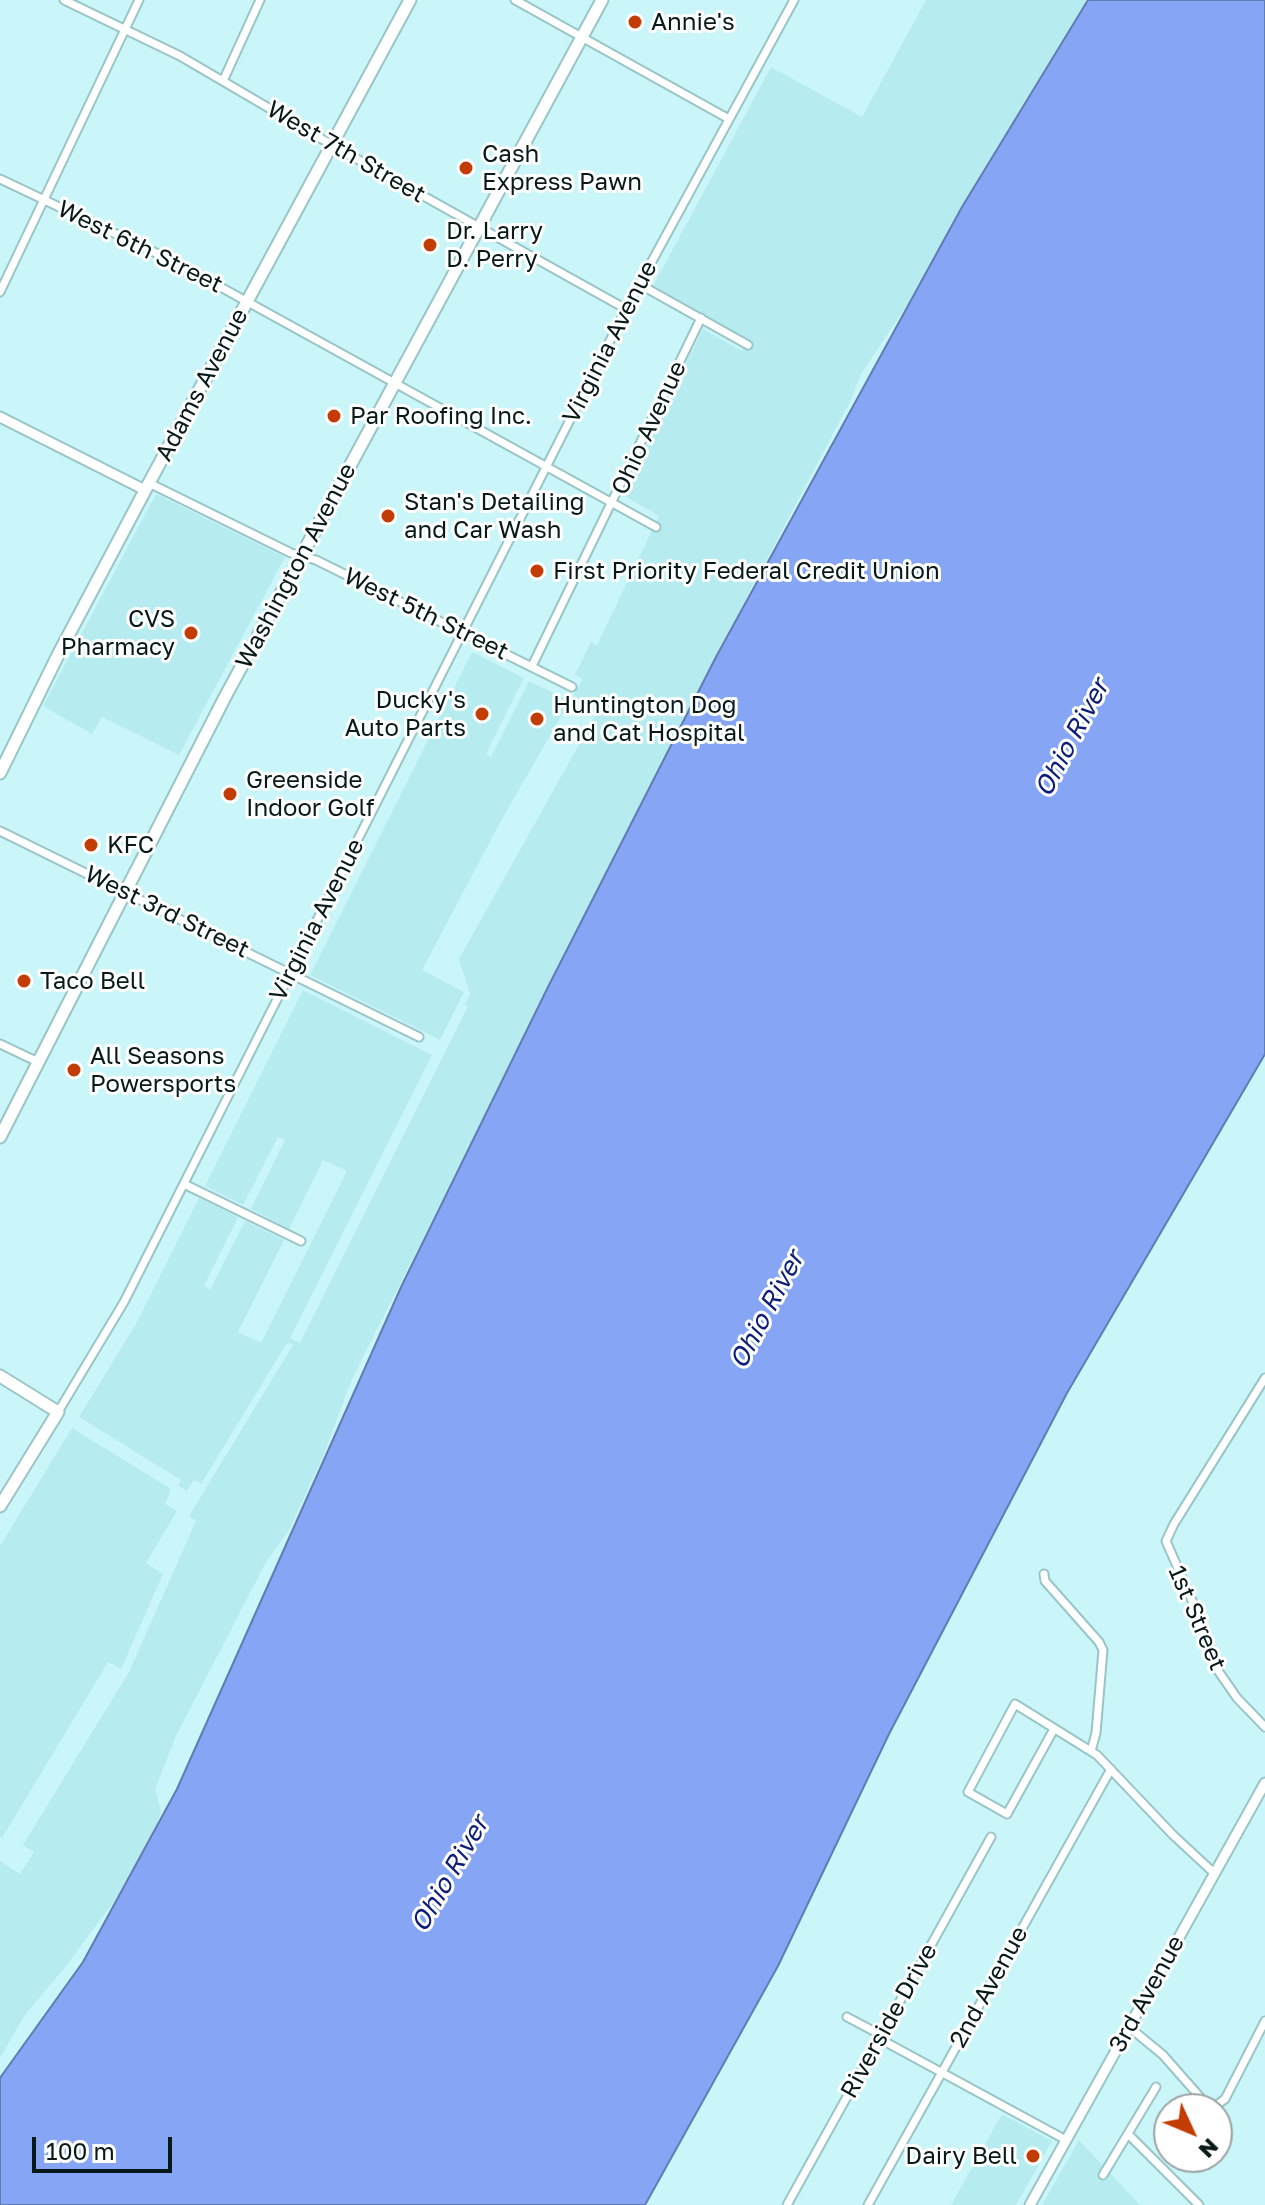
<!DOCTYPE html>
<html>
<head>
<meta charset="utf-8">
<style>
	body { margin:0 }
	#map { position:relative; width:1265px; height:2205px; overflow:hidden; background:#caf6f9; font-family:"Golos Text",sans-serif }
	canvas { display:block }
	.north { position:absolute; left:1153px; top:2093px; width:80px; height:80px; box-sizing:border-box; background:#fff; border:2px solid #9ca3a3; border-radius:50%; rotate:134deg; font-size:22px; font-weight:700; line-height:32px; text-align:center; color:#08191a }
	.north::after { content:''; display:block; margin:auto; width:28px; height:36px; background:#c33c04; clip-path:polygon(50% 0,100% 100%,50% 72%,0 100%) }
	.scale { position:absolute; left:32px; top:2137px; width:140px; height:36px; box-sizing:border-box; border:4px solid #08191a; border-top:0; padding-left:10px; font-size:24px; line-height:28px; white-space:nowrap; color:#08191a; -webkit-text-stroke:6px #fff; paint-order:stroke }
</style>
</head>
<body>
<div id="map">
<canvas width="1265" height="2205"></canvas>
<div class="north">N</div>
<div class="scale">100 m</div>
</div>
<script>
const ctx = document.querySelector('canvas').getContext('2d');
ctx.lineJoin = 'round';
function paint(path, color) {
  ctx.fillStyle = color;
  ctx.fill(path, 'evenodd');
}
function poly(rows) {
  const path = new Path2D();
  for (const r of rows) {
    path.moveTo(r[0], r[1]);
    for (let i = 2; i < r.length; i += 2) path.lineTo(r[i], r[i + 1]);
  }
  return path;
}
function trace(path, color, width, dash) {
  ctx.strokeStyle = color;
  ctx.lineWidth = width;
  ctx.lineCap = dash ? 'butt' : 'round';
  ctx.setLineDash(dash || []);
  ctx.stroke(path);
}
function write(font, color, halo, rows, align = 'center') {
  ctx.font = font + ' "Golos Text",sans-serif';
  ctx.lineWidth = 6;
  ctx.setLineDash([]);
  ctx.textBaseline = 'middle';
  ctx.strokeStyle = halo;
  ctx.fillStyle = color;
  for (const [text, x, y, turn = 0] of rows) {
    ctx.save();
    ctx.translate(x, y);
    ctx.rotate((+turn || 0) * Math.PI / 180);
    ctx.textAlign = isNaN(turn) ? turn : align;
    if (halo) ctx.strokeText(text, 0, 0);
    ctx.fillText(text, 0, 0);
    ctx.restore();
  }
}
paint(poly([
	[926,0,1087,0,962,207,913,296,861,374,851,400,749,593,352,1379,324,1454,289,1530,265,1564,176,1736,155,1789,161,1811,155,1830,115,1900,66,1966,24,2016,0,2058,0,1861,20,1874,34,1852,23,1845,129,1672,196,1521,189,1516,293,1345,287,1343,201,1484,194,1480,187,1491,178,1486,181,1480,79,1417,136,1324,199,1198,238,1217,204,1286,210,1290,245,1221,284,1240,238,1332,261,1343,347,1171,323,1160,289,1229,251,1209,285,1140,278,1137,243,1205,205,1186,303,990,432,1055,290,1338,300,1343,468,1006,465,1004,470,994,459,959,596,714,570,701,502,819,422,970,464,992,440,1040,310,975,472,652,524,678,486,754,491,757,529,681,570,701,583,679,575,675,591,642,597,645,659,516,621,494,703,329,742,351,748,340,653,286,771,67,862,117],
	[156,494,285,557,179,755,102,717,92,734,43,706],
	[72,1428,171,1489,165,1504,177,1511,146,1563,163,1574,121,1669,108,1662,2,1838,0,1836,0,1546],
	[1002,2114,1052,2141,1016,2205,951,2205],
	[1079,2140,1140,2205,1042,2205]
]), '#b6ecf0');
const water = poly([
	[1088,0,1265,0,1265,1054,1067,1393,889,1734,778,1966,645,2205,0,2205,0,2078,83,1962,177,1789,402,1285,548,987,716,657,962,207,1088,0]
]);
paint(water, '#86a6f5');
trace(water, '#607cb3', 2);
const minor = poly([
	[64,0,180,56,332,145,626,309],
	[515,0,729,119],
	[223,81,260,0],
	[0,179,177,263,656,527],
	[639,284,748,345],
	[0,292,139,0],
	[149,483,291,553,316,560,572,687],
	[532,666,701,318],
	[0,831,419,1037],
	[0,1044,38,1062],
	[184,1184,301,1241],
	[1265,1378,1174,1524,1166,1541,1191,1598,1219,1672,1237,1698,1265,1727],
	[58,1412,124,1302,626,309,794,0],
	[1044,1574,1045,1581,1099,1642,1103,1650,1096,1733,1091,1751],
	[1054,1729,1007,1814,968,1792,1015,1704,1097,1755,1173,1835,1214,1873],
	[847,2017,881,2035],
	[1129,2027,1163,2055,1207,2105,1214,2107,1225,2099,1265,2021],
	[880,2039,1066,2140],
	[1128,2134,1199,2205],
	[1103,2175,1156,2087],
	[787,2205,991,1837],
	[868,2205,1111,1769]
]);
const tertiary = poly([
	[0,417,145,490],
	[1030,2205,1265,1783]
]);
const primary = poly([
	[0,773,59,653,149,483,410,0],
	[0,1137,225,697,602,0],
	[0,1376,58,1412,0,1506]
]);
trace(minor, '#9ac5c7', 11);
trace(tertiary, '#9ac5c7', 13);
trace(primary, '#9ac5c7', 15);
trace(minor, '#fff', 7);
trace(tertiary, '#fff', 9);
trace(primary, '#fff', 11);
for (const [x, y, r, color] of [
	[635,22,8,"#c33c04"],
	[466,168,8,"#c33c04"],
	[430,245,8,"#c33c04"],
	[334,416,8,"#c33c04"],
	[388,516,8,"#c33c04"],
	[537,571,8,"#c33c04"],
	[191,633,8,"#c33c04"],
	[482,714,8,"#c33c04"],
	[537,719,8,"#c33c04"],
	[230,794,8,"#c33c04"],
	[91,845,8,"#c33c04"],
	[24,981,8,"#c33c04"],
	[74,1070,8,"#c33c04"],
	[1033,2156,8,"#c33c04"]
]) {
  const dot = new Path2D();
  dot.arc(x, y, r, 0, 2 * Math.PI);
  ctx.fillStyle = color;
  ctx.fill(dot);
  trace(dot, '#fff', 3);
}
write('24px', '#08191a', '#fff', [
	["Annie's",651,22],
	["Cash",482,154],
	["Express Pawn",482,182],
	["Dr. Larry",446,231],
	["D. Perry",446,259],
	["Par Roofing Inc.",350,416],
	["Stan's Detailing",404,502],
	["and Car Wash",404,530],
	["First Priority Federal Credit Union",553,571],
	["CVS",175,619,"right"],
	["Pharmacy",175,647,"right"],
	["Ducky's",466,700,"right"],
	["Auto Parts",466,728,"right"],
	["Huntington Dog",553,705],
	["and Cat Hospital",553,733],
	["Greenside",246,780],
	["Indoor Golf",246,808],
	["KFC",107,845],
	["Taco Bell",40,981],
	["All Seasons",90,1056],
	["Powersports",90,1084],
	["Dairy Bell",1017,2156,"right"]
], 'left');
write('24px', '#08191a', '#fff', [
	["West 7th Street",346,152,30],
	["West 6th Street",140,247,26],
	["Virginia Avenue",610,342,-63],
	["Adams Avenue",202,385,-62],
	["Ohio Avenue",649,428,-65],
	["Washington Avenue",296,566,-62],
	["West 5th Street",426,614,26],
	["West 3rd Street",167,912,26],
	["Virginia Avenue",317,920,-63],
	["1st Street",1197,1618,67],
	["2nd Avenue",989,1987,-61],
	["3rd Avenue",1147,1994,-61],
	["Riverside Drive",889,2021,-61]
]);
write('italic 26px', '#0e1e78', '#fff', [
	["Ohio River",1072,738,-62],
	["Ohio River",767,1310,-62],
	["Ohio River",450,1874,-60]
]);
</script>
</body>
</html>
